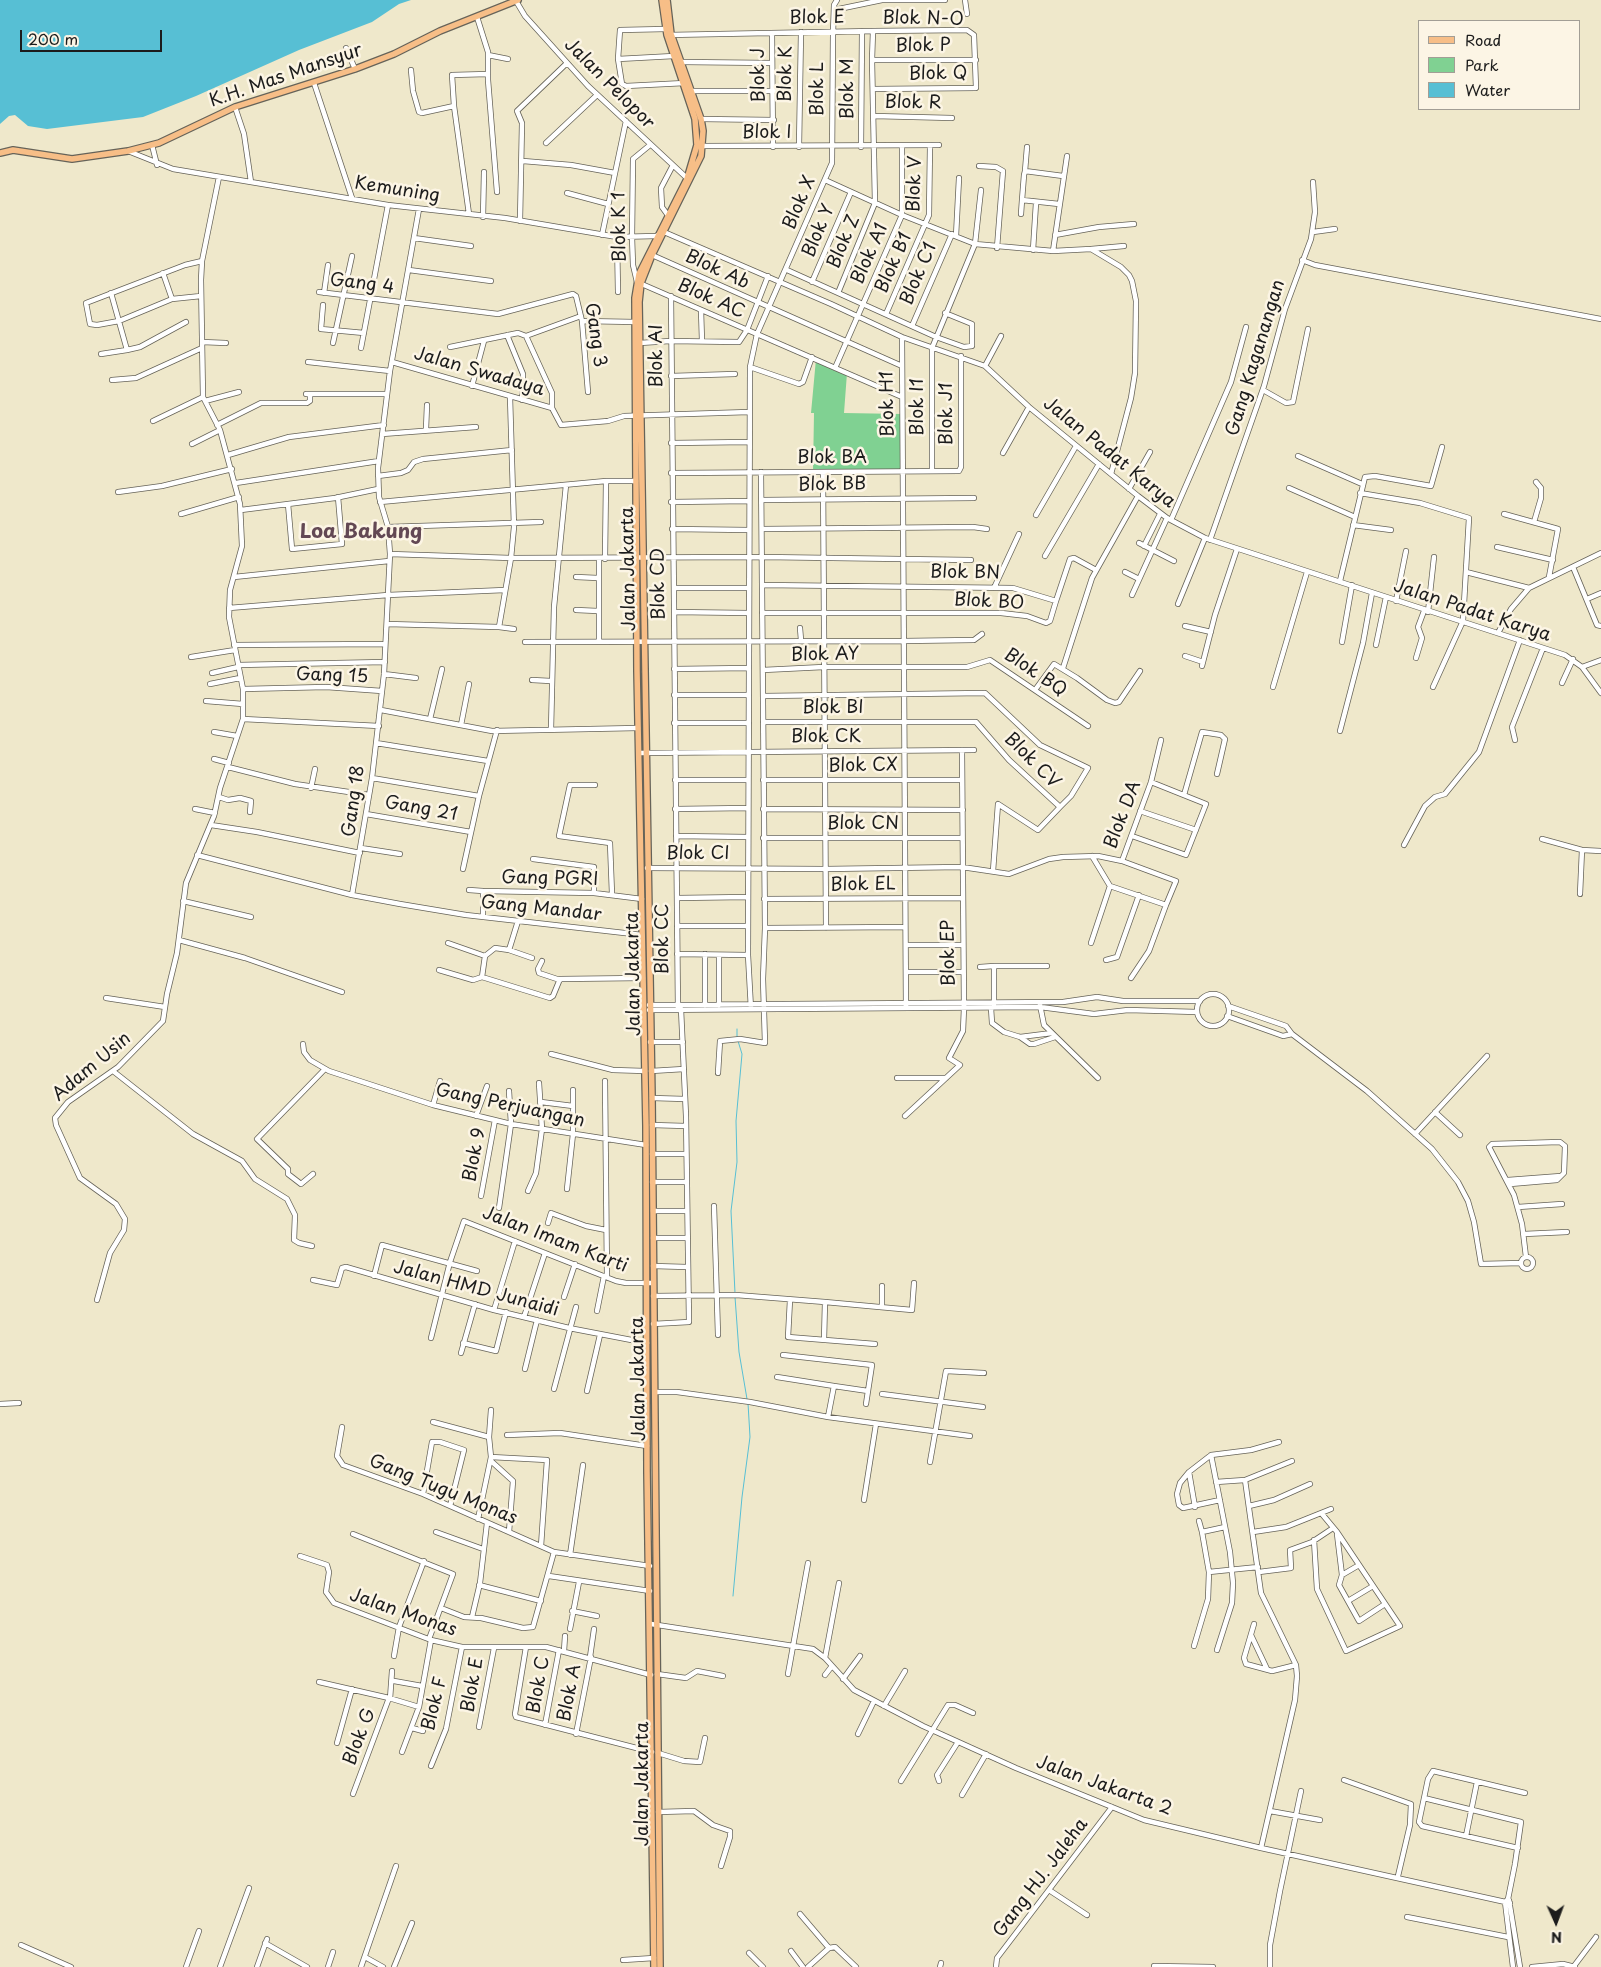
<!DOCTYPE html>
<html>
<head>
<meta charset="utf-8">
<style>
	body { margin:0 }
	#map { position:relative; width:1601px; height:1967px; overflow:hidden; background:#efe8cb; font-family:"Playpen Sans",sans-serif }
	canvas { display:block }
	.legend { position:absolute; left:1418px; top:20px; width:162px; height:90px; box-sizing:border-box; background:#fcf5e5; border:1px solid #a29e95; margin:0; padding:6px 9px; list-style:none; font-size:15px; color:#1c1c1c }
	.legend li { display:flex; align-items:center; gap:10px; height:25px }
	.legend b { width:25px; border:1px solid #a29e95 }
	.north { position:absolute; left:1531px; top:1897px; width:50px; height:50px; -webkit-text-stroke:4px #fcf5e5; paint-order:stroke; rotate:178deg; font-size:14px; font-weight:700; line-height:20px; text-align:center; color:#1c1c1c }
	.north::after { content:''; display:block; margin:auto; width:18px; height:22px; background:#1c1c1c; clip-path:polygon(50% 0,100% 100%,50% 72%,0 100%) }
	.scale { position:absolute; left:20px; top:30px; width:142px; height:22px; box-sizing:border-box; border:2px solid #1c1c1c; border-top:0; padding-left:6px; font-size:15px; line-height:18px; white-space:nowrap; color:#1c1c1c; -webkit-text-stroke:4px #fcf5e5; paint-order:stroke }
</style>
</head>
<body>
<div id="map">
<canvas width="1601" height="1967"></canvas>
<ul class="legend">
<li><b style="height:6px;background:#f7be87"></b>Road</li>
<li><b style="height:14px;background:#80d192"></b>Park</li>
<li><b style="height:14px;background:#57bfd4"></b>Water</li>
</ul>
<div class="north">N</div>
<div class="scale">200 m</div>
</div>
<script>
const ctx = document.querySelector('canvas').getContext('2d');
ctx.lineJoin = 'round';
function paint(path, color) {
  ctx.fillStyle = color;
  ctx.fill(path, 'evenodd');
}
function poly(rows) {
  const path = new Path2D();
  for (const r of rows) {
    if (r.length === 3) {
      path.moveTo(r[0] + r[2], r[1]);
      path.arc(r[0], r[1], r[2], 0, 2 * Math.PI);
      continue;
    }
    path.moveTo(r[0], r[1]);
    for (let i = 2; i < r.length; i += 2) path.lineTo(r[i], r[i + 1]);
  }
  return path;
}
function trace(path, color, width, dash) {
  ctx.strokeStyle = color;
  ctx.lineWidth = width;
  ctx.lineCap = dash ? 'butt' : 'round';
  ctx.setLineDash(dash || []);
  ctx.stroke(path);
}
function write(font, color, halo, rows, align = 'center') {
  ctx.font = font + ' "Playpen Sans",sans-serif';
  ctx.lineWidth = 5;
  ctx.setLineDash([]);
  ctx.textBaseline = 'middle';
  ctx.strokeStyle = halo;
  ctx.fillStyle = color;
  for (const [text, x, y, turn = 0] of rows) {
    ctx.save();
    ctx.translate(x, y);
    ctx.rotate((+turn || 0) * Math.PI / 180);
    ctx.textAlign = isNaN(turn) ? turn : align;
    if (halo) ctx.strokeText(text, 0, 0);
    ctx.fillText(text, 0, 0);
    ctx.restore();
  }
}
paint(poly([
	[816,359,847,373,844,413,902,414,903,471,813,472,814,413,811,413]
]), '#80d192');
paint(poly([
	[0,0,411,0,399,4,372,22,299,50,196,96,143,117,47,129,28,126,15,115,9,116,0,124]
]), '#57bfd4');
trace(poly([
	[737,1037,737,1029],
	[735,1293,731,1211,737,1162,736,1121,742,1054,738,1041],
	[735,1297,739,1352,747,1399],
	[733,1596,742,1497,750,1437,748,1403]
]), '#57bfd4', 1);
const minor = poly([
	[965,0,967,14],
	[516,1,525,16,588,86,689,180],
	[834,10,882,0,945,0],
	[477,17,488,52,488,80,497,192],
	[772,33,773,147],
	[668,35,873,31],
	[346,48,355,69],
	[488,55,508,59],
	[674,56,618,59,622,84,626,86,685,83],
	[618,59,620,30,666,29],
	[872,60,976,60],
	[682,62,772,63],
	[411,70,413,91,419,112,422,113,454,106,452,75,488,74],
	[314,83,352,198],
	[692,91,774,91],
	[454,106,469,214],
	[235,107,244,134,251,182],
	[874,116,952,118],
	[701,119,774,120],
	[546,143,597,95],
	[152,145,157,165],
	[650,145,633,159,632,237,633,265,637,282,902,397],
	[703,146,939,145],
	[799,147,801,32],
	[861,147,862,31],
	[128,151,173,169,388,205,505,218,617,237,656,236,664,232,831,304,902,337,985,366,1029,407,1138,496,1167,518,1205,538,1565,655,1582,667,1601,693],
	[523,161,571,165,615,173],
	[979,166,996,167,1003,171,997,248],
	[1025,171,1027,147],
	[825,180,902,215,975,244,1053,251,1091,249,1121,267,1129,275,1132,281,1136,301,1135,373,1131,398,1111,474],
	[567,193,608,204],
	[1059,204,1022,200,1024,175,1025,171,1063,176],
	[667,214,662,207,661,188,672,167],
	[1021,214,1022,200],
	[483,217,484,172],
	[520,221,522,123,517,111,567,63],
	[1313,232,1335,229],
	[602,235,626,121],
	[1055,235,1099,227,1134,224],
	[956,236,959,178],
	[617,237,618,292],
	[414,238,471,246],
	[1091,249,1124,246],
	[1033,250,1036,203],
	[1053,251,1067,156],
	[652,255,902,366],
	[1302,260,1315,265,1601,319],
	[409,270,491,281],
	[787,270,936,337,964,347,972,346,972,324,945,313],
	[163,273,172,299],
	[812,282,851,192],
	[319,292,498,314,573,294,576,296,582,321,588,392],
	[111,293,127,350,140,347,186,322],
	[324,293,328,265],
	[838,293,875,203,872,60,873,31,967,30,974,35,976,88,873,89],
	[201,296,172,299,119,321,97,325,90,324,86,303,185,265,202,261],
	[671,296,678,1009],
	[323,305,321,329,364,333],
	[701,310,702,341],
	[886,314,929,215,930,146],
	[582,321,636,322],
	[912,326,952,234],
	[507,335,523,374,522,400],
	[526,336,552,393,552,408],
	[902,337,906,1008],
	[202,342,226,343],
	[333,343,352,256],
	[640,343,670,341,739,342,747,330,768,276],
	[450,347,518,333,526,336,581,316],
	[361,348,388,205],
	[101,354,127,350],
	[308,362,390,371],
	[392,362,552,408,561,425,608,421,624,416,749,412],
	[985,366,1001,336],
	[750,367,799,384,803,382,812,357],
	[835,368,902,215,902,147],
	[671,376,735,374],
	[112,380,136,378,202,348],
	[472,386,484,341],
	[1263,390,1286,403,1293,402,1308,329],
	[306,394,387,394],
	[205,401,239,392],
	[153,421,203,397],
	[217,425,261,403,307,403,310,401,310,395],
	[426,429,427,405],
	[382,434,476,427],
	[671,443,749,442],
	[192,444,220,430],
	[1003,453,1029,407],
	[228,455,289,437,384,425],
	[1298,456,1362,484],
	[932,471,932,348,975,244,981,190],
	[761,472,765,928,905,927],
	[671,473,959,471,961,467,961,356],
	[823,473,826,928],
	[378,476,401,473,408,470,414,462,423,459,512,450],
	[236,483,379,461],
	[1289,488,1355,517],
	[1129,489,1150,452],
	[118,492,162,486,232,469],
	[1360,493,1420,503,1469,518,1463,621,1433,687],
	[762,500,974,498],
	[380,502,606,481,636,481],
	[671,502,749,501],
	[288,504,292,549,342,544,338,497],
	[241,510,335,498,378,489],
	[181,514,239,497],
	[1504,514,1558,529,1549,577],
	[1036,515,1076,446],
	[1171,520,1231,382,1246,327],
	[1534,522,1541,498,1541,488,1536,482],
	[1353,525,1391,530],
	[388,527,541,522],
	[672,529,749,530],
	[762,529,973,527,987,529],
	[1210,540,1264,386,1285,309,1311,239,1315,212,1313,182],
	[1139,543,1174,561],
	[1144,546,1160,514],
	[1497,547,1553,560],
	[390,554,511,558,763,557,971,560],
	[1045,556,1099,464],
	[605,559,606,481],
	[1573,567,1597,625,1601,626],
	[1125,572,1139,579],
	[1466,572,1529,588],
	[234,577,389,561],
	[576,577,598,578],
	[1340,581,1365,477,1375,476,1431,486,1442,447],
	[762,585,1013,588,1056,601,1070,559,1074,558,1096,570],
	[674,588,748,588],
	[994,588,1019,534],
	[1132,595,1167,518],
	[1587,599,1601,593],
	[1396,601,1406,551],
	[1178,604,1205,538],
	[229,608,388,595,505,590],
	[576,610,598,611],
	[674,612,748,613],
	[1428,612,1434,557],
	[762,613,1001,613,1027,616,1046,623,1050,621,1056,601],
	[387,624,499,627,511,558,514,527,510,397],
	[1185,626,1211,632],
	[499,627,514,629],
	[800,628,801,640],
	[1498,633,1511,609,1529,588,1601,553],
	[525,642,903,641,974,640,982,634],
	[599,642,599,559],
	[1342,642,1352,585],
	[234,645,385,644],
	[1376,645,1386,597],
	[1185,656,1203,662],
	[191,657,235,650],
	[1416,658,1422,638,1418,627,1424,611],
	[238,665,385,662],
	[1202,666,1215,615,1237,549],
	[1582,667,1601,660],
	[1063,668,1092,578,1138,496],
	[674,669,749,668],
	[763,670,824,667,967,667,990,660,1088,726],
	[212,673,238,667],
	[384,674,416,678],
	[532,680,551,681],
	[1562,683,1573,659],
	[210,684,240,678],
	[1273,687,1307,572],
	[243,689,326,687,382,691],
	[1035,690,1054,664,1077,678,1107,700,1115,703,1119,702,1140,671],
	[674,695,749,695],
	[763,696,985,693,1040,745,1088,768,1071,796,1060,807],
	[206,701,243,704],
	[381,710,492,731,638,728],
	[243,719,379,726],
	[430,719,442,669],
	[763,722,976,722,1009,760,1060,807,1038,830,998,804,993,871],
	[674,723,749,723],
	[461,725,469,684],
	[551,730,554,607,566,485],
	[1340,731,1363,643,1372,593],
	[214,732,237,736],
	[1515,740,1512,727,1543,648],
	[376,743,488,761],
	[639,753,974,750],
	[214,759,229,763],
	[228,767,295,784,369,795],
	[372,778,479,796,497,730],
	[675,780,748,780],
	[763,780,962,780],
	[595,785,570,785,559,836,610,843,612,894],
	[311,788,315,769],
	[1184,795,1202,732,1221,735,1225,739,1217,774],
	[219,797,228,800,240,798,251,801,250,812],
	[195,809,215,813],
	[675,809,748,808],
	[763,809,963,810],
	[1140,811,1196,830],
	[366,814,471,832],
	[211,825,257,832,360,853],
	[676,836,748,837],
	[1132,836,1186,855,1206,804,1151,782],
	[763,838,962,838],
	[1542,839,1582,850,1601,851],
	[1404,845,1425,806,1435,797,1445,794,1479,752,1520,640],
	[361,848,400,854],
	[197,855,352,895,400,904,466,915,642,935],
	[1092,856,1110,886,1166,905,1176,881,1122,861],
	[533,859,594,867,594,893],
	[647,868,825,869,962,867,1009,874,1049,859,1063,857,1098,856,1122,861,1151,782,1161,740],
	[463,869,479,796],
	[469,890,483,891],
	[1580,894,1582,850],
	[352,895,372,778,384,674,390,554,388,527,379,497,378,468,390,371,419,209],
	[677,898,748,897],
	[764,899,962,898],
	[183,901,251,917],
	[483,917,483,891,594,893,642,899],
	[677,926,748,926],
	[179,940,245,958,342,992],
	[448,943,485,956],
	[1091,943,1110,886],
	[906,945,963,945],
	[509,950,518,921],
	[677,954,748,955],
	[719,955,719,1005],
	[1106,960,1117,957,1139,895],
	[542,961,538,969,539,973,560,980],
	[980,967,994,966],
	[439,970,473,980,482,977,550,998,553,996,560,979,643,978],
	[906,972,963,972],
	[482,977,485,956,495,948,509,950,532,958],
	[1131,978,1149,951,1166,905],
	[1213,1010,16],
	[106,998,165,1007],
	[994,1004,994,966,1047,966],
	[649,1005,1063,1002,1097,997,1123,1001,1200,1001],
	[705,1005,705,954],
	[1040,1005,1044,1025,1098,1078],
	[1228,1006,1286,1026,1292,1034,1367,1091,1432,1149,1458,1182,1468,1201,1474,1222,1481,1264,1521,1263],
	[991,1008,992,1023,1004,1032,1020,1037,1052,1033],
	[751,1009,748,955,750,367,757,334,832,163,833,33,834,5,837,0],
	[649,1010,1040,1007,1094,1014,1128,1010,1197,1012],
	[1227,1016,1283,1036,1292,1034],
	[1020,1037,1030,1044,1034,1044,1055,1037],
	[650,1042,683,1042],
	[303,1044,304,1052,310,1060,329,1071,433,1105,511,1124,646,1145],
	[551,1054,613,1070,645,1071],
	[113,1071,193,1134,242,1161,255,1179,287,1199,295,1215,294,1240,299,1243,312,1246],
	[651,1071,684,1069],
	[718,1073,720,1041,740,1039,765,1043,763,979,765,928],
	[897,1078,946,1078],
	[605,1081,607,1277],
	[652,1098,685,1099],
	[541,1102,573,1106],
	[433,1105,440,1081],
	[1435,1112,1460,1135],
	[476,1116,487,1086],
	[905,1116,960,1065,949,1058,963,1031,964,1008,962,750],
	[652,1125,686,1126],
	[1415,1134,1487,1056],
	[652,1154,685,1154],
	[313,1174,301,1184,288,1174,288,1169,257,1139,325,1069],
	[1508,1180,1561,1176,1564,1173,1565,1146,1560,1142,1492,1144,1489,1147,1514,1195,1522,1224,1526,1257],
	[652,1182,686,1182],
	[1510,1184,1557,1180,1561,1176],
	[567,1189,573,1134,573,1090],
	[528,1191,536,1173,542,1129,539,1083],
	[481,1196,495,1120],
	[714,1206,718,1335],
	[1518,1207,1562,1204],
	[499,1208,511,1124,509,1091],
	[653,1211,686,1211],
	[548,1223,551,1213,586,1226,606,1230],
	[1524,1234,1567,1232],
	[653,1238,687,1238],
	[1527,1263,6],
	[653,1266,687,1267],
	[374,1276,382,1245,477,1271],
	[313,1280,337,1285,342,1268,346,1267,494,1310,569,1328,647,1343],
	[653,1296,736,1295,825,1302],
	[564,1297,575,1264],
	[97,1300,110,1253,124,1230,125,1219,116,1204,80,1178,56,1125,55,1118,68,1102,118,1067,163,1021,167,994,177,953,186,883,214,816,220,788,243,719,243,689,229,617,230,590,242,546,240,504,220,430,203,397,201,280,202,261,219,177],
	[790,1300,788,1337,875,1344],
	[882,1307,882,1286],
	[494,1310,515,1241],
	[597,1311,604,1276],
	[524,1317,545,1253],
	[653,1324,689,1322,686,1116,681,1009],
	[431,1338,450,1262,464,1221,616,1281,626,1283,653,1283],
	[824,1340,825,1302,912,1310,914,1283],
	[463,1343,496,1351,506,1312],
	[461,1353,475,1304],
	[783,1355,872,1365,866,1404],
	[525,1369,537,1320],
	[777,1377,834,1386,828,1417],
	[834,1386,868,1391],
	[554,1389,576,1307],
	[587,1391,600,1335],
	[655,1392,677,1392,750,1402,828,1417,970,1436],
	[882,1394,983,1407],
	[0,1404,19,1403],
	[433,1422,489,1437],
	[342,1427,337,1456,343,1465,423,1494,554,1552,650,1566],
	[507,1435,560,1433,647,1446],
	[1211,1455,1230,1552,1233,1583,1232,1603,1217,1650],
	[491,1457,547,1460,541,1546],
	[491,1461,513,1481,509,1532],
	[930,1462,946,1371,984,1373],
	[1189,1472,1195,1507],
	[1216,1482,1245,1480,1292,1461],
	[423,1494,432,1442,440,1442,464,1450,450,1506],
	[864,1500,876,1424],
	[1220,1500,1183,1508,1179,1505,1177,1494,1180,1483,1189,1472,1211,1455,1251,1450,1279,1442],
	[1249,1506,1274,1500,1310,1484],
	[478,1519,491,1457,489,1437,491,1410],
	[1199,1521,1202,1532],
	[1225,1527,1202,1532,1209,1572,1258,1567],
	[436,1532,483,1549],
	[1253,1532,1286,1527,1331,1509],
	[353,1534,453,1574,429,1639],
	[1337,1534,1342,1575,1339,1585,1359,1621,1385,1604],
	[1314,1540,1317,1589,1346,1651,1400,1626,1337,1532,1322,1514],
	[570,1555,583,1465],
	[300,1556,327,1565,329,1572,326,1592,334,1603,431,1640,462,1647,546,1647,651,1675],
	[1259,1572,1291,1568,1290,1550,1312,1542,1333,1528],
	[1342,1575,1359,1565],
	[549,1576,650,1591],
	[479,1585,541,1601],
	[1348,1601,1373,1586],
	[441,1608,464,1617,481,1618,523,1628,533,1627,554,1552],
	[572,1611,597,1616],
	[472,1617,480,1583,487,1523],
	[651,1624,813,1649,825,1658,854,1690,923,1726,1016,1768,1144,1820,1261,1848,1295,1700,1297,1676,1296,1665,1261,1593,1245,1480],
	[1254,1624,1244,1658,1246,1664,1272,1671,1296,1665],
	[570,1629,579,1582],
	[1251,1635,1267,1669],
	[1194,1646,1208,1599,1209,1572],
	[526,1647,515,1714,516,1717,652,1752],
	[564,1651,565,1636],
	[394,1656,399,1627,424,1561],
	[590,1657,594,1629],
	[825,1658,839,1583],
	[657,1674,686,1678,697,1671,723,1676],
	[788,1674,808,1563],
	[825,1675,832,1666],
	[843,1679,860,1656],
	[394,1681,422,1686],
	[319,1682,389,1698],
	[390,1699,392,1671],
	[884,1706,905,1671],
	[545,1725,559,1650],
	[479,1727,494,1648],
	[412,1728,423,1731],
	[576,1734,591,1657],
	[858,1734,874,1701],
	[337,1743,352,1689],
	[402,1752,419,1707],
	[658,1753,684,1761,700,1762,705,1738],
	[431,1766,446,1729,462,1647],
	[1344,1780,1411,1804,1410,1825,1398,1876],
	[901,1781,948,1705,955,1705,973,1713],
	[939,1781,937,1775,958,1742],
	[353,1794,389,1698,419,1707,431,1640],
	[962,1795,986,1754],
	[1424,1798,1521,1822,1515,1864,1508,1899,1505,1902,1513,1967],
	[1270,1811,1320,1820],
	[658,1812,694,1811,713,1825,730,1831,730,1837,721,1866],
	[1466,1836,1477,1782],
	[1261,1848,1510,1903],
	[1518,1848,1422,1826,1419,1822,1428,1779,1433,1771,1525,1793],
	[1049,1890,1087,1915],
	[1509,1900,1520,1967],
	[800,1914,829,1948],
	[1407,1917,1508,1937],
	[265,1943,307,1967],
	[21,1945,71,1967],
	[791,1951,803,1967],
	[749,1953,763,1967],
	[365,1957,383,1967],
	[623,1960,654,1958],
	[1154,1966,1213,1967],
	[1574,1966,1596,1937],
	[186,1967,199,1931],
	[220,1967,249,1888],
	[257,1967,267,1939],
	[328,1967,333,1952],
	[361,1967,396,1866],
	[394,1967,412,1923],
	[808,1967,829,1948,835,1947,856,1967],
	[940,1967,941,1963],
	[996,1967,997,1958,1112,1807],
	[1270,1967,1270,1945,1280,1891,1301,1791],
	[1532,1967,1563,1964,1575,1967]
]);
const major = poly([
	[0,153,13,150,72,159,128,151,159,143,235,107,355,69,394,54,440,31,518,0],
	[654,1967,647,1472,646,1126,637,671,635,298,639,274,687,179,697,145,695,119,667,35,662,0],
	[660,1967,652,1098,639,302,641,283,652,255,701,156,703,131,701,119,671,34,667,0]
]);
trace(minor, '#666359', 6);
trace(major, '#666359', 8);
trace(minor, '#fff', 4.5);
trace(major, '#f7be87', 5.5);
write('18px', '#1c1c1c', '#fcf5e5', [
	["Blok E",817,18,-1],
	["Blok N-O",923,19,1],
	["Blok P",923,46,-1],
	["Blok K",786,74,-89],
	["Blok Q",938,74,-1],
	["Blok J",759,75,-91],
	["K.H. Mas Mansyur",286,76,-19],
	["Jalan Pelopor",609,84,45],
	["Blok L",818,89,-90],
	["Blok M",848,89,-90],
	["Blok R",913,103,1],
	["Blok I",767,133],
	["Blok V",915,184,-88],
	["Kemuning",397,190,9],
	["Blok X",800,203,-67],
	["Blok K 1",620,227,-91],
	["Blok Y",819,231,-67],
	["Blok Z",844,242,-67],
	["Blok A1",870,254,-66],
	["Blok B1",894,263,-66],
	["Blok Ab",717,270,25],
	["Blok C1",919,274,-67],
	["Gang 4",362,284,7],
	["Blok AC",711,299,24],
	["Gang 3",595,335,82],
	["Blok AI",657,356,-90],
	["Gang Kaganangan",1256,358,-73],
	["Jalan Swadaya",479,372,16],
	["Blok H1",888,404,-91],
	["Blok I1",918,407,-90],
	["Blok J1",947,414,-90],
	["Jalan Padat Karya",1109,453,39],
	["Blok BA",832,458],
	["Blok BB",832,485,-1],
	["Jalan Jakarta",629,569,-91],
	["Blok BN",965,573,1],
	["Blok CD",659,584,-91],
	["Blok BO",989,602,3],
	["Jalan Padat Karya",1472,611,18],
	["Blok AY",825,655,-1],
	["Blok BQ",1035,673,34],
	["Gang 15",332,676,2],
	["Blok BI",833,708],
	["Blok CK",826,737],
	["Blok CV",1032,761,45],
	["Blok CX",863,766,-1],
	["Gang 18",354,801,-82],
	["Gang 21",421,809,10],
	["Blok DA",1123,815,-69],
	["Blok CN",863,824],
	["Blok CI",698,854],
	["Gang PGRI",550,879,1],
	["Blok EL",863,885,-1],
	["Gang Mandar",541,909,6],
	["Blok CC",663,939,-90],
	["Blok EP",949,953,-91],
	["Jalan Jakarta",634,974,-91],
	["Adam Usin",92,1067,-40],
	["Gang Perjuangan",510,1106,12],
	["Blok 9",475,1155,-79],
	["Jalan Imam Karti",555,1240,21],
	["Jalan HMD Junaidi",476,1289,15],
	["Jalan Jakarta",639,1379,-91],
	["Gang Tugu Monas",443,1490,22],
	["Jalan Monas",403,1613,19],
	["Blok E",473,1685,-80],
	["Blok C",539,1685,-80],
	["Blok A",570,1693,-79],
	["Blok F",435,1704,-76],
	["Blok G",360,1737,-69],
	["Jalan Jakarta",643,1784,-90],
	["Jalan Jakarta 2",1104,1786,20],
	["Gang HJ. Jaleha",1041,1878,-53]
]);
write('bold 20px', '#634854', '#fcf5e5', [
	["Loa Bakung",361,532]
]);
</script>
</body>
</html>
